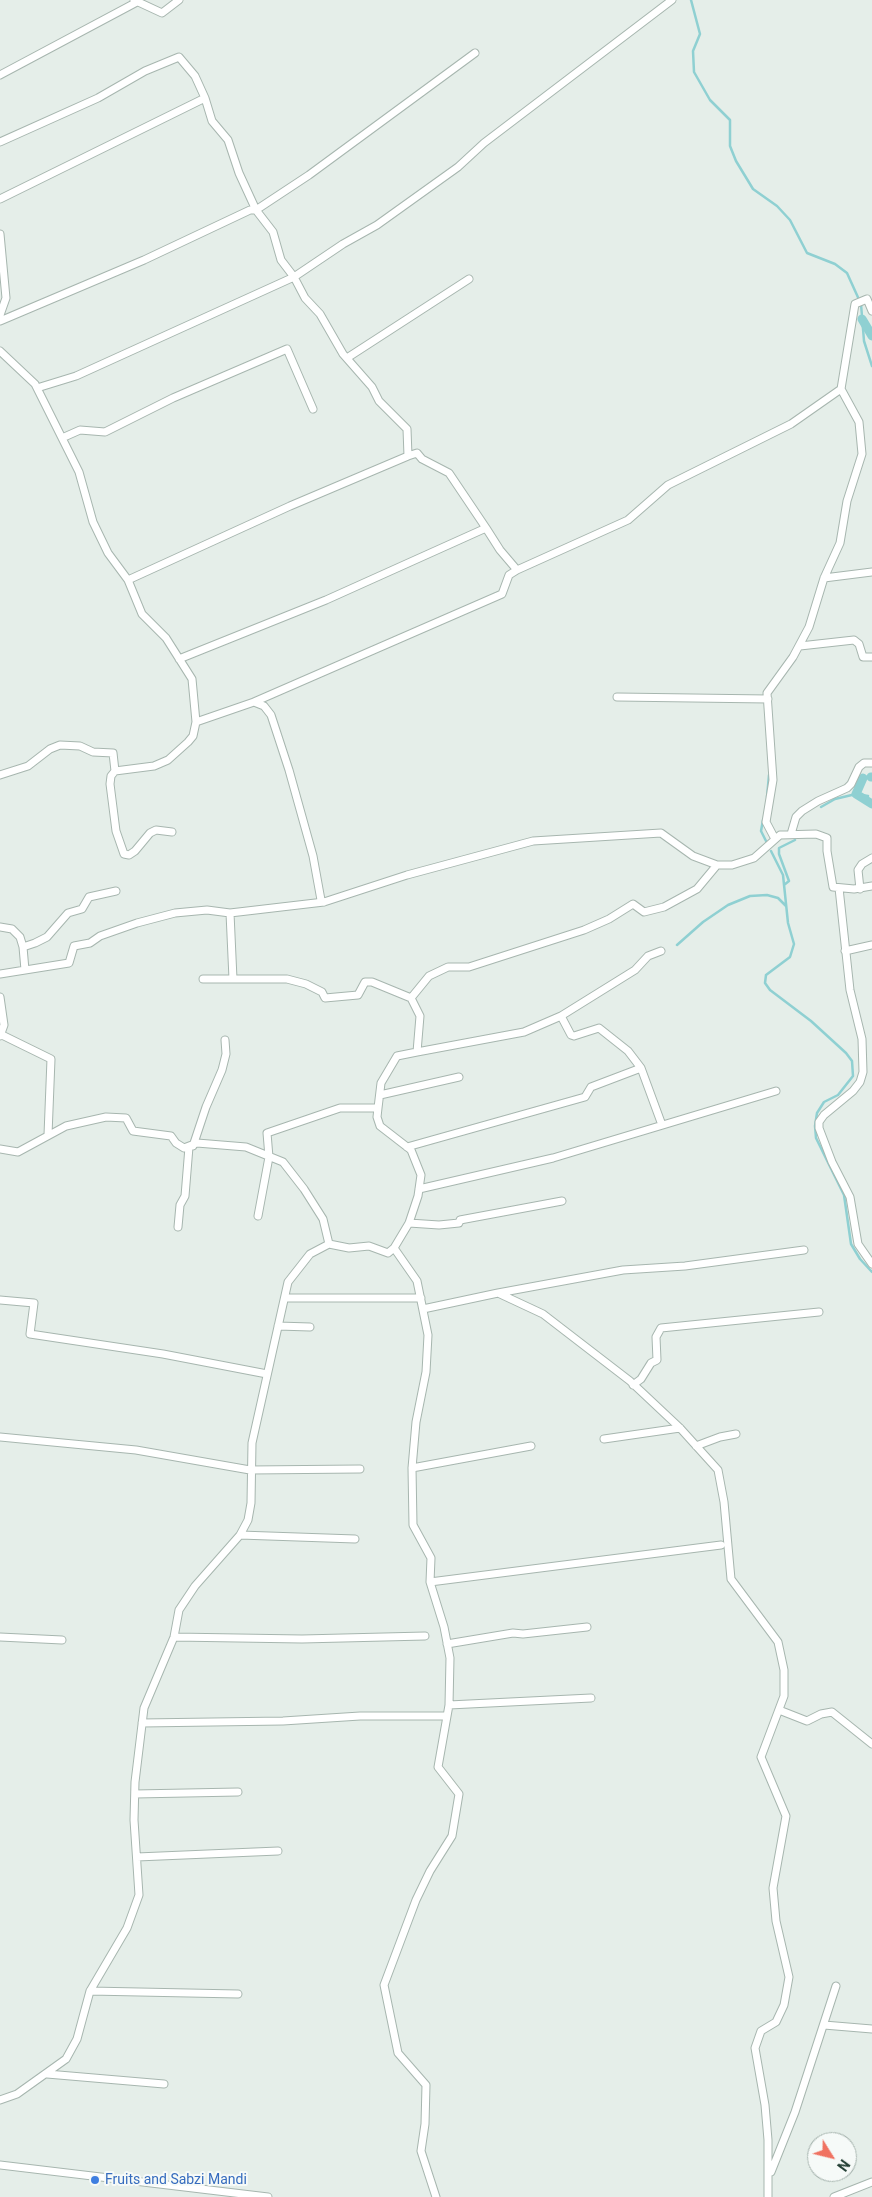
<!DOCTYPE html>
<html>
<head>
<meta charset="utf-8">
<style>
	body { margin:0 }
	#map { position:relative; width:872px; height:2197px; overflow:hidden; background:#e5eee9; font-family:Roboto,sans-serif }
	canvas { display:block }
	.north { position:absolute; left:807px; top:2132px; width:50px; height:50px; box-sizing:border-box; background:#f6faf8; border:1px solid #a2b0aa; border-radius:50%; rotate:126deg; font-size:14px; font-weight:700; line-height:20px; text-align:center; color:#244035 }
	.north::after { content:''; display:block; margin:auto; width:18px; height:22px; background:#f07261; clip-path:polygon(50% 0,100% 100%,50% 72%,0 100%) }
</style>
</head>
<body>
<div id="map">
<canvas width="872" height="2197"></canvas>
<div class="north">N</div>
</div>
<script>
const ctx = document.querySelector('canvas').getContext('2d');
ctx.lineJoin = 'round';
function poly(rows) {
  const path = new Path2D();
  for (const r of rows) {
    path.moveTo(r[0], r[1]);
    for (let i = 2; i < r.length; i += 2) path.lineTo(r[i], r[i + 1]);
  }
  return path;
}
function trace(path, color, width, dash) {
  ctx.strokeStyle = color;
  ctx.lineWidth = width;
  ctx.lineCap = dash ? 'butt' : 'round';
  ctx.setLineDash(dash || []);
  ctx.stroke(path);
}
function write(font, color, halo, rows, align = 'center') {
  ctx.font = font + ' Roboto,sans-serif';
  ctx.lineWidth = 4;
  ctx.setLineDash([]);
  ctx.textBaseline = 'middle';
  ctx.strokeStyle = halo;
  ctx.fillStyle = color;
  for (const [text, x, y, turn = 0] of rows) {
    ctx.save();
    ctx.translate(x, y);
    ctx.rotate((+turn || 0) * Math.PI / 180);
    ctx.textAlign = isNaN(turn) ? turn : align;
    if (halo) ctx.strokeText(text, 0, 0);
    ctx.fillText(text, 0, 0);
    ctx.restore();
  }
}
trace(poly([
	[691,0,700,34,693,51,694,72,710,100,730,120,730,146,736,161,753,189,777,206,790,220,807,253,835,264,847,273,861,304,864,341,872,366],
	[767,797,769,775],
	[821,807,835,799,856,794,868,796],
	[763,820,761,831,766,841],
	[771,851,783,875,788,923,794,944,790,957,766,975,765,983,770,990,811,1021,846,1053,852,1061,853,1076,838,1095,824,1102,817,1113,815,1126,816,1138,844,1195,851,1244,860,1259,872,1272],
	[784,885,789,881,779,854,779,848,795,840],
	[677,945,703,922,728,905,750,896,767,895,778,898,786,906]
]), '#8fd0d2', 2.5);
trace(poly([
	[862,319,872,336],
	[871,777,872,777],
	[863,778,856,794,872,804]
]), '#8fd0d2', 9);
const street = poly([
	[134,0,162,13,179,0],
	[0,75,137,2],
	[0,142,98,98,145,71,179,57,195,76,205,98,0,199],
	[0,234,6,298,0,315],
	[0,321,144,260,250,210,256,210,309,175,475,53],
	[0,351,35,384,79,472,93,522,108,553,128,580,142,614,166,638,192,679,196,722,254,702,264,706,271,715,289,770,313,856,321,900,324,902],
	[347,358,469,279],
	[37,388,76,376,294,277,343,244,377,225,458,167,484,143,672,0],
	[62,438,80,430,105,432,173,398,287,349,313,409],
	[408,456,417,453,422,459,449,473,486,528],
	[824,578,872,572],
	[128,580,290,506,408,456,407,429,379,401,372,387,343,354,320,314,305,298,294,277,281,260,273,232,256,210,239,173,228,140,212,121,205,98],
	[800,646,854,640,859,644,863,657,872,657],
	[179,659,326,600,486,528,500,550,517,570,628,520,668,485,791,424,841,389,855,304,867,299,872,311],
	[617,697,768,699],
	[254,702,502,594,509,575,517,570],
	[115,771,111,776,110,784,116,831,124,854,129,855,135,851,150,833,156,830,172,832],
	[0,775,28,766,50,749,60,745,80,746,93,752,113,753,115,771,154,766,168,760,188,742,193,736,196,722],
	[791,834,796,817,802,811,818,801,847,788,851,784,859,767,864,763,872,763],
	[775,839,766,822,773,780,767,693,793,657,809,627,824,578,840,543,847,501,862,454,859,422,841,389],
	[839,888,850,990,862,1039,863,1072,860,1082,853,1091,824,1115,819,1122,819,1128,832,1162,850,1197,858,1244,872,1264],
	[860,889,858,870,862,864,872,858],
	[230,913,233,979],
	[0,927,12,929,20,937,23,947,35,943,47,937,68,913,82,909,89,897,116,891],
	[23,947,25,970],
	[845,951,872,945],
	[0,974,69,963,74,946,90,943,100,936,137,923,175,913,207,910,230,913,324,902,407,875,533,841,661,833,693,856,717,865,732,865,754,858,780,835,816,834,827,838,827,851,833,887,854,889,872,886],
	[203,979,287,979,306,984,322,992,325,998,358,995,365,982,372,982,411,998],
	[0,997,4,1025,0,1036],
	[561,1016,571,1035,574,1036,599,1028,628,1051,641,1068,662,1125],
	[2,1035,51,1059,48,1135],
	[417,1052,524,1032,561,1016,635,970,648,956,661,951],
	[380,1095,459,1077],
	[193,1146,206,1107,222,1070,226,1054,225,1040],
	[407,1147,585,1097,591,1087,641,1068],
	[0,1149,18,1152,66,1126,106,1117,126,1118,133,1131,171,1136,176,1143,184,1148,197,1143,246,1147,283,1162,304,1189,323,1219,329,1244],
	[419,1189,553,1158,776,1091],
	[258,1216,269,1157,267,1133,340,1108,378,1108],
	[409,1223,439,1225,459,1223,460,1220,562,1201],
	[178,1227,180,1205,185,1196,189,1147],
	[394,1248,409,1223,418,1196,421,1175,411,1150,380,1126,377,1117,378,1108,381,1083,397,1056,417,1052,420,1016,411,998,429,976,448,967,469,967,584,930,609,919,633,904,644,912,664,907,697,889,717,865],
	[498,1293,623,1270,685,1266,804,1250],
	[285,1298,421,1298],
	[0,1300,34,1303,30,1334,163,1354,267,1374],
	[423,1309,498,1293,543,1314,630,1381,680,1428,718,1470,724,1502,731,1579,778,1642,784,1670,784,1696,761,1757,786,1816,773,1888,776,1921,789,1977,784,2005,776,2022,761,2031,755,2048,765,2105,768,2140,768,2197],
	[278,1326,310,1327],
	[633,1385,641,1379,651,1363,657,1360,656,1337,661,1328,819,1312],
	[0,1437,136,1450,250,1470,360,1469],
	[604,1439,680,1428],
	[696,1446,720,1437,736,1434],
	[412,1468,531,1446],
	[240,1535,355,1539],
	[430,1582,721,1545],
	[0,1637,62,1640],
	[174,1637,302,1639,425,1636],
	[447,1644,513,1633,523,1634,587,1627],
	[449,1705,591,1698],
	[779,1710,807,1721,821,1714,832,1712,872,1744],
	[142,1723,283,1721,360,1716,447,1716],
	[135,1794,238,1792],
	[137,1857,278,1851],
	[90,1991,238,1994],
	[824,2025,872,2029],
	[47,2074,164,2084],
	[0,2100,17,2094,66,2059,77,2039,90,1991,127,1928,139,1895,134,1820,135,1782,144,1708,174,1637,179,1610,195,1586,240,1535,248,1520,251,1503,252,1443,288,1282,310,1254,329,1244,349,1248,369,1246,388,1253,394,1248,417,1281,428,1335,426,1372,416,1422,412,1468,413,1525,431,1558,430,1582,444,1627,450,1658,449,1705,438,1767,459,1794,452,1836,430,1871,416,1900,384,1985,398,2053,426,2085,425,2124,421,2151,436,2197],
	[0,2165,268,2197],
	[771,2172,795,2112,836,1986],
	[834,2197,872,2182]
]);
trace(street, '#a7b6af', 9);
trace(street, '#fff', 7);
for (const [x, y, r, color] of [
	[95,2180,5,"#3f7fe0"]
]) {
  const dot = new Path2D();
  dot.arc(x, y, r, 0, 2 * Math.PI);
  ctx.fillStyle = color;
  ctx.fill(dot);
  trace(dot, '#f6faf8', 2);
}
write('14px', '#366cbe', '#f6faf8', [
	["Fruits and Sabzi Mandi",105,2180]
], 'left');
</script>
</body>
</html>
